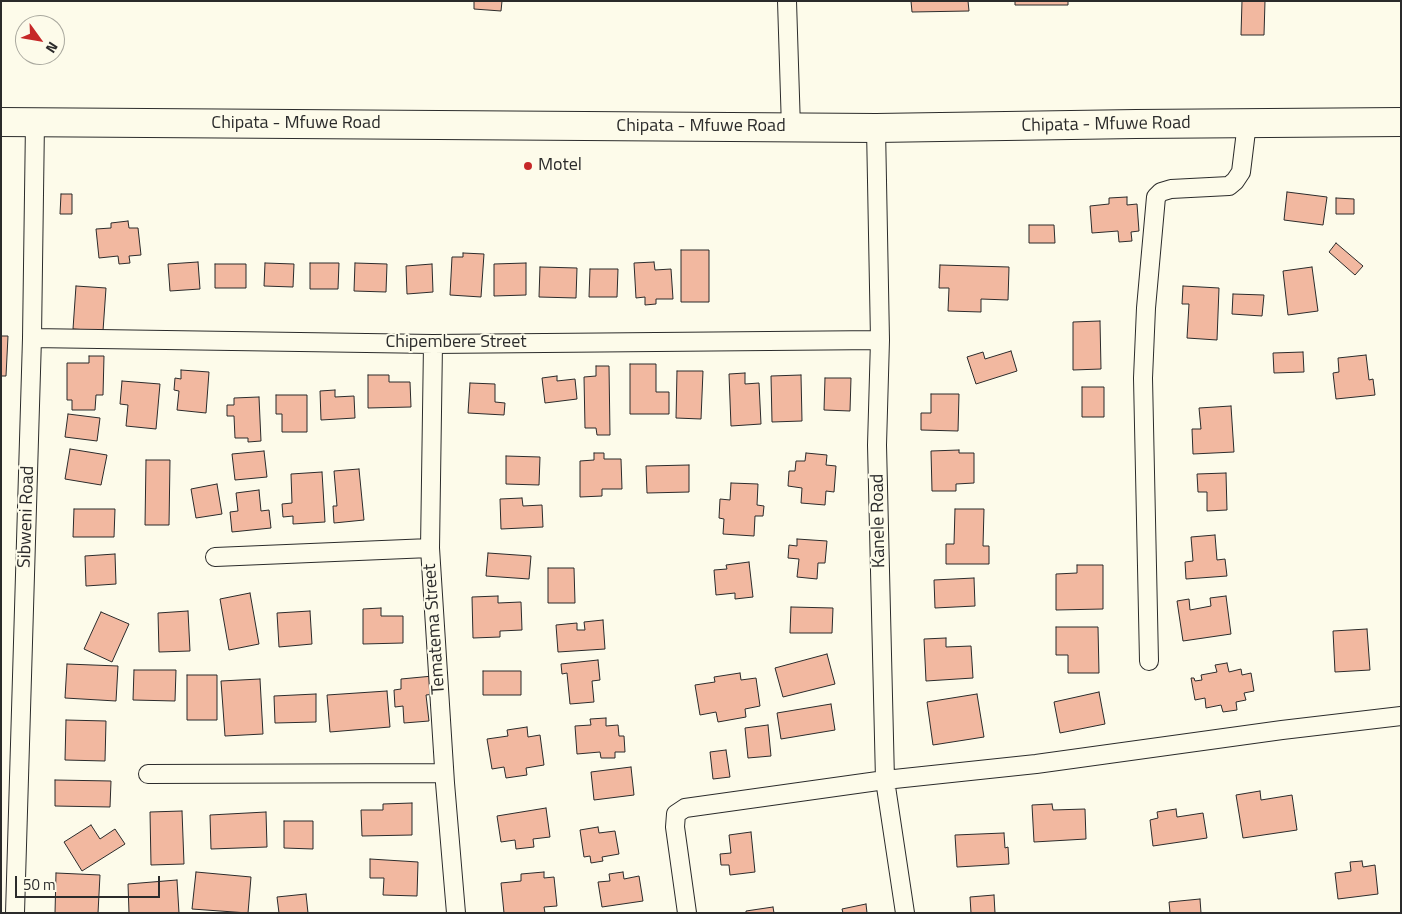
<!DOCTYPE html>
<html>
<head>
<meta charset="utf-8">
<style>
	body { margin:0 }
	#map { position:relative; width:1402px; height:914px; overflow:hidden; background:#fdfbea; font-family:"Titillium Web",sans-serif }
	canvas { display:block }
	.frame { position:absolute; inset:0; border:2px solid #2b2b2b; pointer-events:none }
	.north { position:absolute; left:15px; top:15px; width:50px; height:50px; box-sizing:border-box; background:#fdfbea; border:1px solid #a9a89e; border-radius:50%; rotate:122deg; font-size:14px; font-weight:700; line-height:20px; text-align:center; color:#2b2b2b }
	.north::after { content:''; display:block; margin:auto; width:18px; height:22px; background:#c62828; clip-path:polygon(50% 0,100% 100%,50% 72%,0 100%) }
	.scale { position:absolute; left:15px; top:876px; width:145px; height:22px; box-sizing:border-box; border:2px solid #2b2b2b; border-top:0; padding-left:6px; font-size:15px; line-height:18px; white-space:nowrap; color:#2b2b2b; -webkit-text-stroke:4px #fdfbea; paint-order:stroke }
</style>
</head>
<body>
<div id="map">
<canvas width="1402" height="914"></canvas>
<div class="frame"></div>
<div class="north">N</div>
<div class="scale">50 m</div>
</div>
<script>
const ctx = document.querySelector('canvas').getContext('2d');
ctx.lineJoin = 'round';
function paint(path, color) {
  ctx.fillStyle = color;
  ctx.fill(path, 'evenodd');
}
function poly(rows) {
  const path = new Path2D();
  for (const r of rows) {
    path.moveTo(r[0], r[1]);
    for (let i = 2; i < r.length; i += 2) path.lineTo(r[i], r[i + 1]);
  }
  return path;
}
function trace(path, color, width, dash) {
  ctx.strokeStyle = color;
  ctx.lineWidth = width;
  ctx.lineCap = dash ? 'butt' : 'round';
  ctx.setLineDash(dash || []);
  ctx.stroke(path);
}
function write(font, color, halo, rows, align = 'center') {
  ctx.font = font + ' "Titillium Web",sans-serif';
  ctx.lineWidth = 4;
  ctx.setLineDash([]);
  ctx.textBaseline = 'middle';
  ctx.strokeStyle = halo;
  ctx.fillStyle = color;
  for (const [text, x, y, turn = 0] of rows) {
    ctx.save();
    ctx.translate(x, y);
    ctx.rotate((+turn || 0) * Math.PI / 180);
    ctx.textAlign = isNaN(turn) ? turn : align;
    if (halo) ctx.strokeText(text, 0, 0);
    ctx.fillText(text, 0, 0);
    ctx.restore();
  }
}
const building = poly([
	[474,1,502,1,501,11,474,9,474,1],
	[911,1,968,1,969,11,912,12,911,1],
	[1015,1,1068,1,1068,5,1015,5,1015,1],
	[1242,1,1265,1,1264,35,1241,35,1242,1],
	[1287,192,1327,197,1323,225,1284,220,1287,192],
	[61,194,72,194,72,214,60,214,61,194],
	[1127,197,1127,205,1137,204,1139,231,1131,232,1132,241,1119,242,1118,231,1092,233,1090,206,1109,204,1109,198,1127,197],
	[1336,198,1354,199,1354,214,1336,214,1336,198],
	[128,221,129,228,138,228,141,255,129,256,130,263,119,264,118,256,99,258,96,229,111,228,111,223,128,221],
	[1029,225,1054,225,1055,243,1029,243,1029,225],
	[1336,243,1363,266,1355,275,1329,252,1336,243],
	[681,250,709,250,709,302,681,302,681,250],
	[463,253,484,254,481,297,450,295,452,257,463,257,463,253],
	[198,262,200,289,170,291,168,264,198,262],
	[654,262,655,270,671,269,673,299,656,299,656,304,645,305,645,297,636,298,634,263,654,262],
	[265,263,294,264,293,287,264,286,265,263],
	[310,263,339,263,338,289,310,289,310,263],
	[355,263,387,264,386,292,354,291,355,263],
	[526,263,526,295,494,296,494,264,526,263],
	[215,264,246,264,246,288,215,288,215,264],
	[432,264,433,292,407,294,406,266,432,264],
	[940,265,1009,267,1008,300,981,299,981,312,948,311,949,288,939,288,940,265],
	[540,267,577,268,576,298,539,297,540,267],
	[1312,267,1318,311,1288,315,1283,271,1312,267],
	[590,269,618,269,617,297,589,297,590,269],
	[76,286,106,288,103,331,73,329,76,286],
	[1183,286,1219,288,1217,340,1187,338,1189,304,1182,304,1183,286],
	[1233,294,1264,295,1262,316,1232,314,1233,294],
	[1100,321,1101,369,1073,370,1073,322,1100,321],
	[1,336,8,336,6,376,1,376,1,336],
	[1011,351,1017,371,976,384,967,357,983,352,985,359,1011,351],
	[1303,352,1304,372,1274,373,1273,353,1303,352],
	[1366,355,1369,380,1373,379,1375,395,1336,399,1333,373,1339,372,1338,358,1366,355],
	[89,356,104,356,103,395,96,395,95,410,72,410,72,400,67,400,67,363,89,363,89,356],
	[630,364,656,364,656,392,669,392,669,414,630,414,630,364],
	[596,366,609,366,610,435,597,435,596,428,585,428,584,377,596,376,596,366],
	[181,370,209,372,206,413,177,410,179,391,174,390,175,378,181,379,181,370],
	[677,371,703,371,701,419,676,418,677,371],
	[745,373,745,384,759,383,761,424,731,426,729,374,745,373],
	[368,375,389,375,389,382,410,382,411,407,368,408,368,375],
	[801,375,802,421,772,422,771,376,801,375],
	[557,376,557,381,575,379,577,399,545,403,542,378,557,376],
	[825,378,851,378,850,411,824,410,825,378],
	[122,381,160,384,156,429,126,426,128,405,120,404,122,381],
	[470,383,495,384,495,402,505,403,504,415,468,413,470,383],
	[1082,387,1104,387,1104,417,1082,417,1082,387],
	[335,390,335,397,354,396,355,418,321,420,320,391,335,390],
	[931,394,959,394,958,431,921,430,921,413,931,413,931,394],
	[276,395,307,395,307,432,282,432,282,414,276,414,276,395],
	[259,397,261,441,248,442,248,438,235,438,234,416,227,416,227,405,234,405,234,398,259,397],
	[1231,406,1234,452,1193,454,1192,429,1201,429,1199,408,1231,406],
	[68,414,100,418,97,441,65,437,68,414],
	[70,449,107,455,101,485,65,479,70,449],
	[959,450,959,453,974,453,974,483,956,484,956,491,932,491,931,451,959,450],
	[264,451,267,477,235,480,232,454,264,451],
	[594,453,604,453,604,459,621,459,622,489,602,489,602,496,580,497,580,461,594,460,594,453],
	[806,453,827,455,826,465,836,466,834,492,826,491,825,505,801,503,802,488,788,486,789,471,795,471,796,461,805,461,806,453],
	[506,456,540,457,539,485,506,484,506,456],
	[146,460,170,460,169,525,145,525,146,460],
	[689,465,689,492,647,493,646,466,689,465],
	[359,469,364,520,334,523,333,506,337,506,334,471,359,469],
	[322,472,325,522,293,524,293,516,283,517,282,504,292,503,291,474,322,472],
	[1226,473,1227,510,1207,511,1207,492,1198,492,1197,474,1226,473],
	[731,483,758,484,757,505,764,506,763,516,755,516,754,536,723,534,724,519,719,518,720,499,730,500,731,483],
	[217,484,222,514,196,518,191,489,217,484],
	[259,490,261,511,269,510,271,528,232,532,230,512,238,511,236,493,259,490],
	[522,498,523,506,542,505,543,527,501,529,500,499,522,498],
	[74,509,115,509,114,537,73,537,74,509],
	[955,509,984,509,983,546,989,546,989,564,946,564,946,544,954,544,955,509],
	[1215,535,1217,560,1225,559,1227,576,1186,579,1185,562,1193,561,1191,537,1215,535],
	[797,539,827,541,825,563,818,563,817,579,797,577,799,559,788,558,789,545,797,546,797,539],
	[488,553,531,556,529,579,486,576,488,553],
	[115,554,116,584,86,586,85,556,115,554],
	[749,562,753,597,735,599,735,593,716,595,714,570,727,569,726,565,749,562],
	[1077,565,1103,565,1103,609,1056,610,1056,574,1077,573,1077,565],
	[548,568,574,568,575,603,548,603,548,568],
	[974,578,975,606,935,608,934,580,974,578],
	[250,593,259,644,229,650,220,599,250,593],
	[498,596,498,603,521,602,522,630,500,631,500,637,473,638,472,597,498,596],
	[1226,596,1231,634,1183,641,1177,601,1189,599,1190,610,1211,606,1210,598,1226,596],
	[791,607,833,608,832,633,790,633,791,607],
	[381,608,381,616,403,616,403,643,363,644,363,609,381,608],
	[188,611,190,651,159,652,158,613,188,611],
	[310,611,312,644,279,647,277,613,310,611],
	[101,612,129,624,112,662,84,649,101,612],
	[603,620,605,649,558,652,556,625,577,623,577,630,585,630,584,622,603,620],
	[1056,627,1098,627,1099,673,1068,673,1068,655,1056,655,1056,627],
	[1367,629,1370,670,1335,672,1333,631,1367,629],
	[946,638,946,647,971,646,973,678,926,681,924,639,946,638],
	[827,654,835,684,783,697,775,668,827,654],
	[598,660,600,680,592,681,594,702,570,704,567,673,562,674,561,664,598,660],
	[1227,663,1229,672,1241,669,1242,675,1251,673,1254,691,1244,693,1246,700,1236,702,1237,710,1223,712,1221,705,1206,708,1205,698,1195,700,1191,678,1194,678,1195,681,1202,680,1201,675,1217,672,1215,665,1227,663],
	[67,664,118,666,116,701,65,698,67,664],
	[134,670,176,670,175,701,133,700,134,670],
	[483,671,521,671,521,695,483,695,483,671],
	[740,673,741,680,756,678,760,706,745,709,746,717,718,722,716,712,700,715,695,685,715,682,714,677,740,673],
	[187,675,217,675,217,720,187,720,187,675],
	[433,676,435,694,426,695,429,721,404,723,403,706,395,707,394,690,401,689,401,679,433,676],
	[260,679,263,734,225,736,221,681,260,679],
	[387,691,390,727,330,732,327,695,387,691],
	[1099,692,1105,724,1060,733,1054,702,1099,692],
	[316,694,316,722,275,723,274,696,316,694],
	[977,694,984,737,933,745,927,702,977,694],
	[831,704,835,730,781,739,777,713,831,704],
	[606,718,606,726,618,725,619,736,624,736,625,752,615,752,615,758,601,758,600,752,577,754,575,726,591,725,590,719,606,718],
	[66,720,106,721,105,761,65,760,66,720],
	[768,725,771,756,748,758,745,728,768,725],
	[527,727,528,737,540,735,544,765,526,768,527,775,506,778,504,767,492,769,487,739,508,736,507,730,527,727],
	[726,750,730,777,713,779,710,752,726,750],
	[631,767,634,795,594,800,591,772,631,767],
	[55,780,111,781,110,807,55,806,55,780],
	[1260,791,1261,800,1292,795,1297,830,1243,838,1236,795,1260,791],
	[412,803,412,835,362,836,361,810,383,810,383,804,412,803],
	[1052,804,1053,810,1085,809,1086,839,1034,842,1032,805,1052,804],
	[546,808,550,837,533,839,534,847,516,849,515,840,501,842,497,816,546,808],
	[1176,809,1177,817,1203,813,1207,838,1153,846,1150,820,1158,818,1157,812,1176,809],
	[182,811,184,864,151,865,150,812,182,811],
	[266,812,267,847,211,849,210,815,266,812],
	[284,821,313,821,313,849,284,848,284,821],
	[91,825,100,839,115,829,125,844,82,871,64,842,91,825],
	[598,827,599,833,615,831,619,854,602,857,603,861,591,863,590,856,584,857,580,830,598,827],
	[751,832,755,872,730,875,729,865,721,865,720,854,731,853,729,835,751,832],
	[1004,833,1005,848,1008,847,1009,864,957,867,955,835,1004,833],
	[370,859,418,862,417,896,383,895,384,878,370,878,370,859],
	[1362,861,1363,867,1375,865,1378,894,1338,899,1335,873,1351,871,1350,862,1362,861],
	[196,872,251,877,248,913,192,909,196,872],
	[544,872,544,878,554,877,557,906,544,907,545,913,504,913,501,883,521,881,521,874,544,872],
	[623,872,624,879,639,876,643,901,602,907,598,882,610,881,609,874,623,872],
	[56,873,100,875,98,913,55,913,56,873],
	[177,880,179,913,129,913,128,884,177,880],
	[306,894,308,913,279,913,277,897,306,894],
	[994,895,995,913,971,913,970,897,994,895],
	[1200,899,1201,913,1170,913,1169,902,1200,899],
	[866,904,867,913,843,913,842,909,866,904],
	[773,907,774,913,746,913,746,911,773,907]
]);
paint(building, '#f2b8a0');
trace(building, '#2b2b2b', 1);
const street = poly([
	[787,1,791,128],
	[876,128,880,340,877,445,885,780,905,913],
	[32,338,433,344,880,340],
	[433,344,430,548,445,783,456,913],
	[215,557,430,548],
	[1149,661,1143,378,1146,308,1156,197,1161,192,1171,189,1229,186,1235,181,1241,172,1247,123],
	[148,774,444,773],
	[15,913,32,338,35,122],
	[687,913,675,827,676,814,685,808,885,780,1036,764,1282,730,1401,716]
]);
const primary = poly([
	[1,122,876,128,1136,124,1401,122]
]);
trace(street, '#2b2b2b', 20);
trace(primary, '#2b2b2b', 30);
trace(street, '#fdfbea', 18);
trace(primary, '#fdfbea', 28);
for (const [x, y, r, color] of [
	[528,166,5,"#c62828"]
]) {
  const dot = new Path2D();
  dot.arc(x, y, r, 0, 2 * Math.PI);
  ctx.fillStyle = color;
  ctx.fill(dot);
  trace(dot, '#fdfbea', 2);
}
write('18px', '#2b2b2b', '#fdfbea', [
	["Chipata - Mfuwe Road",296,124],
	["Chipata - Mfuwe Road",1106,125,-1],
	["Chipata - Mfuwe Road",701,127],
	["Chipembere Street",456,343],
	["Sibweni Road",27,517,-88],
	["Kanele Road",879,521,-91],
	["Tematema Street",435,629,-94]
]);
write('18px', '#2b2b2b', '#fdfbea', [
	["Motel",538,166]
], 'left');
</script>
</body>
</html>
